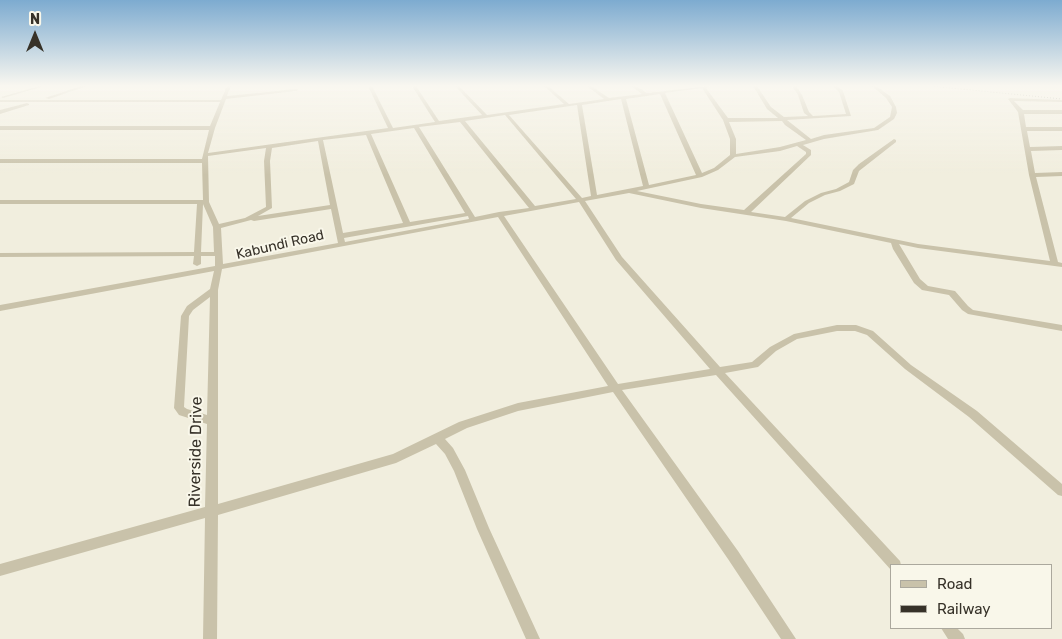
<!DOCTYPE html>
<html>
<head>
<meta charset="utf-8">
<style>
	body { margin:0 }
	#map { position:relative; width:1062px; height:639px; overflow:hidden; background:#f1eede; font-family:Rubik,sans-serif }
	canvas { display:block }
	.legend { position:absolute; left:890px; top:564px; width:162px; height:65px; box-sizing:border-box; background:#f9f7ea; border:1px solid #aba89d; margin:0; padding:6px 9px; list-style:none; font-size:15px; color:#373229 }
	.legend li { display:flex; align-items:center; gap:10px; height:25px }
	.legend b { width:25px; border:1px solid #aba89d }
	.north { position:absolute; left:10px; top:10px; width:50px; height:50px; -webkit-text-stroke:4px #f9f7ea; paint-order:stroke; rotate:0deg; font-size:14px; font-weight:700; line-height:20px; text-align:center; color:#373229 }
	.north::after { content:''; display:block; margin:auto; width:18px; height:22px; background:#373229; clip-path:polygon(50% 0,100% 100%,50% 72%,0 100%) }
</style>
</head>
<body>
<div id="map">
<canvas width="1062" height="639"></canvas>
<ul class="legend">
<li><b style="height:6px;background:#c9c2aa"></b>Road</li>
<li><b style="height:6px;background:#373229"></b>Railway</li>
</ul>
<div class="north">N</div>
</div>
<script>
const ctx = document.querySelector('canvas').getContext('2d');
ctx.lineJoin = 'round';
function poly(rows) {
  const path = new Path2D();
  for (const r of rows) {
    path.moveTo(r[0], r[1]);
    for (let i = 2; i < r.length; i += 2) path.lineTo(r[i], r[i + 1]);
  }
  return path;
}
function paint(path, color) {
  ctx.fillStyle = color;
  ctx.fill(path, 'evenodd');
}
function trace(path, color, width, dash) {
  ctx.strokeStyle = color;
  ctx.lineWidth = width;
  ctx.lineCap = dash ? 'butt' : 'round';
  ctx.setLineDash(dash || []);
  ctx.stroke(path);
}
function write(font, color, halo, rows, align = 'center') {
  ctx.font = font + ' Rubik,sans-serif';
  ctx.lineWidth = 4;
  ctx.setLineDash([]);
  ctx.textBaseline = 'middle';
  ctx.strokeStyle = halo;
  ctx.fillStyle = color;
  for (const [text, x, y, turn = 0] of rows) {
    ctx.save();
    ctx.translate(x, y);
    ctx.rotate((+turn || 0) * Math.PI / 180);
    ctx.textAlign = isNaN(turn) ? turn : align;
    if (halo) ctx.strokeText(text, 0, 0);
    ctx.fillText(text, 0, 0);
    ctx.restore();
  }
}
paint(poly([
	[39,86,45,86,3,98,1,97,39,86],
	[81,86,87,86,49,99,45,98,81,86],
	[227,86,231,86,227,96,296,89,298,90,296,91,226,99,215,128,208,153,388,128,368,86,372,86,393,128,435,122,412,86,416,86,439,121,482,115,455,86,459,86,487,115,564,104,544,86,548,86,569,104,604,99,587,86,591,86,609,98,642,94,631,86,636,86,647,93,710,86,706,88,728,118,778,118,767,109,753,86,757,86,771,107,784,117,808,116,804,113,798,95,792,86,796,86,802,95,809,112,813,116,846,114,839,92,833,86,837,86,843,91,851,116,787,120,811,139,824,135,874,128,890,117,892,107,886,98,872,86,876,86,890,96,896,107,897,113,894,119,878,130,824,139,803,145,811,150,811,155,751,212,785,217,805,201,821,193,836,189,849,182,853,170,859,164,894,139,896,140,896,142,859,171,854,184,840,191,825,195,809,203,791,218,918,244,1050,261,1029,175,1018,112,1008,99,1010,98,1062,100,1062,102,1014,101,1023,110,1062,110,1062,114,1024,114,1026,127,1062,127,1062,131,1027,131,1030,147,1062,146,1062,150,1031,151,1035,173,1062,172,1062,176,1036,177,1058,262,1062,263,1062,267,918,248,899,244,920,279,928,286,955,291,968,306,973,310,1062,325,1062,331,968,314,962,310,949,295,922,290,914,283,893,249,891,243,786,221,701,208,629,193,585,201,622,257,720,367,752,362,770,347,794,334,837,325,856,325,873,331,911,365,977,411,1062,484,1062,496,1058,495,969,417,905,369,867,335,855,331,837,331,797,339,776,351,758,367,725,373,900,561,901,565,891,565,891,570,716,375,622,390,738,551,796,639,781,639,728,559,613,392,518,411,467,428,445,439,453,448,465,470,489,528,540,639,526,639,477,529,454,471,445,454,436,444,396,463,218,515,217,639,203,639,205,518,0,576,0,564,205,507,207,424,179,415,174,408,181,316,187,306,210,289,214,271,0,311,0,305,215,266,215,256,201,256,201,264,197,266,193,264,194,256,0,257,0,253,194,252,197,204,0,204,0,200,203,200,202,163,0,163,0,159,202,159,209,130,0,130,0,126,210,126,220,102,0,102,0,100,221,100,227,86],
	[702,88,723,120,730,139,730,155,714,168,702,173,665,93,702,88],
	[660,94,696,175,649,185,626,99,660,94],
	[621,99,643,186,597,195,582,105,621,99],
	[577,105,591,196,582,198,509,115,577,105],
	[505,115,576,199,535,206,465,121,505,115],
	[782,121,785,125,806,140,780,147,736,154,736,139,729,122,782,121],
	[460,122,529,208,499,212,475,217,419,127,460,122],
	[414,128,465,213,410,222,371,134,414,128],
	[366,135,403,223,343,233,323,140,366,135],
	[318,141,330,205,258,216,272,208,270,161,272,148,318,141],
	[797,146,806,152,806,154,744,210,701,204,637,191,702,177,718,170,735,157,780,151,797,146],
	[266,148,264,161,266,207,245,218,219,224,209,202,208,156,266,148],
	[579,202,616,260,710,369,618,384,504,216,579,202],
	[203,204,213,227,214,252,201,252,203,204],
	[331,209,338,243,223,264,221,228,251,220,254,221,331,209],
	[468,216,469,219,345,242,344,238,468,216],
	[498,217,608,386,518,403,459,422,393,454,218,504,218,290,222,269,498,217],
	[210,297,207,415,187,409,184,407,189,316,193,310,210,297],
	[27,103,29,104,29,105,0,114,0,110,27,103],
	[941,628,957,628,963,634,965,639,948,639,941,628]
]), '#c9c2aa');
trace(poly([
	[931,86,1062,99]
]), '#373229', 1, [0.5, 2.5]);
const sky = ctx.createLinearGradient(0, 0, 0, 175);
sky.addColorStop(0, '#7dabd0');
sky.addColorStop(0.49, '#f9f7f0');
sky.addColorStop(1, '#f9f7f000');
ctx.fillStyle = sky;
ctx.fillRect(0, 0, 1062, 175);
write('14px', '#373229', '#f9f7ea', [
	["Kabundi Road",280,245,-13]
]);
write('16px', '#373229', '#f9f7ea', [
	["Riverside Drive",196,452,-89]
]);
</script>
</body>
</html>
